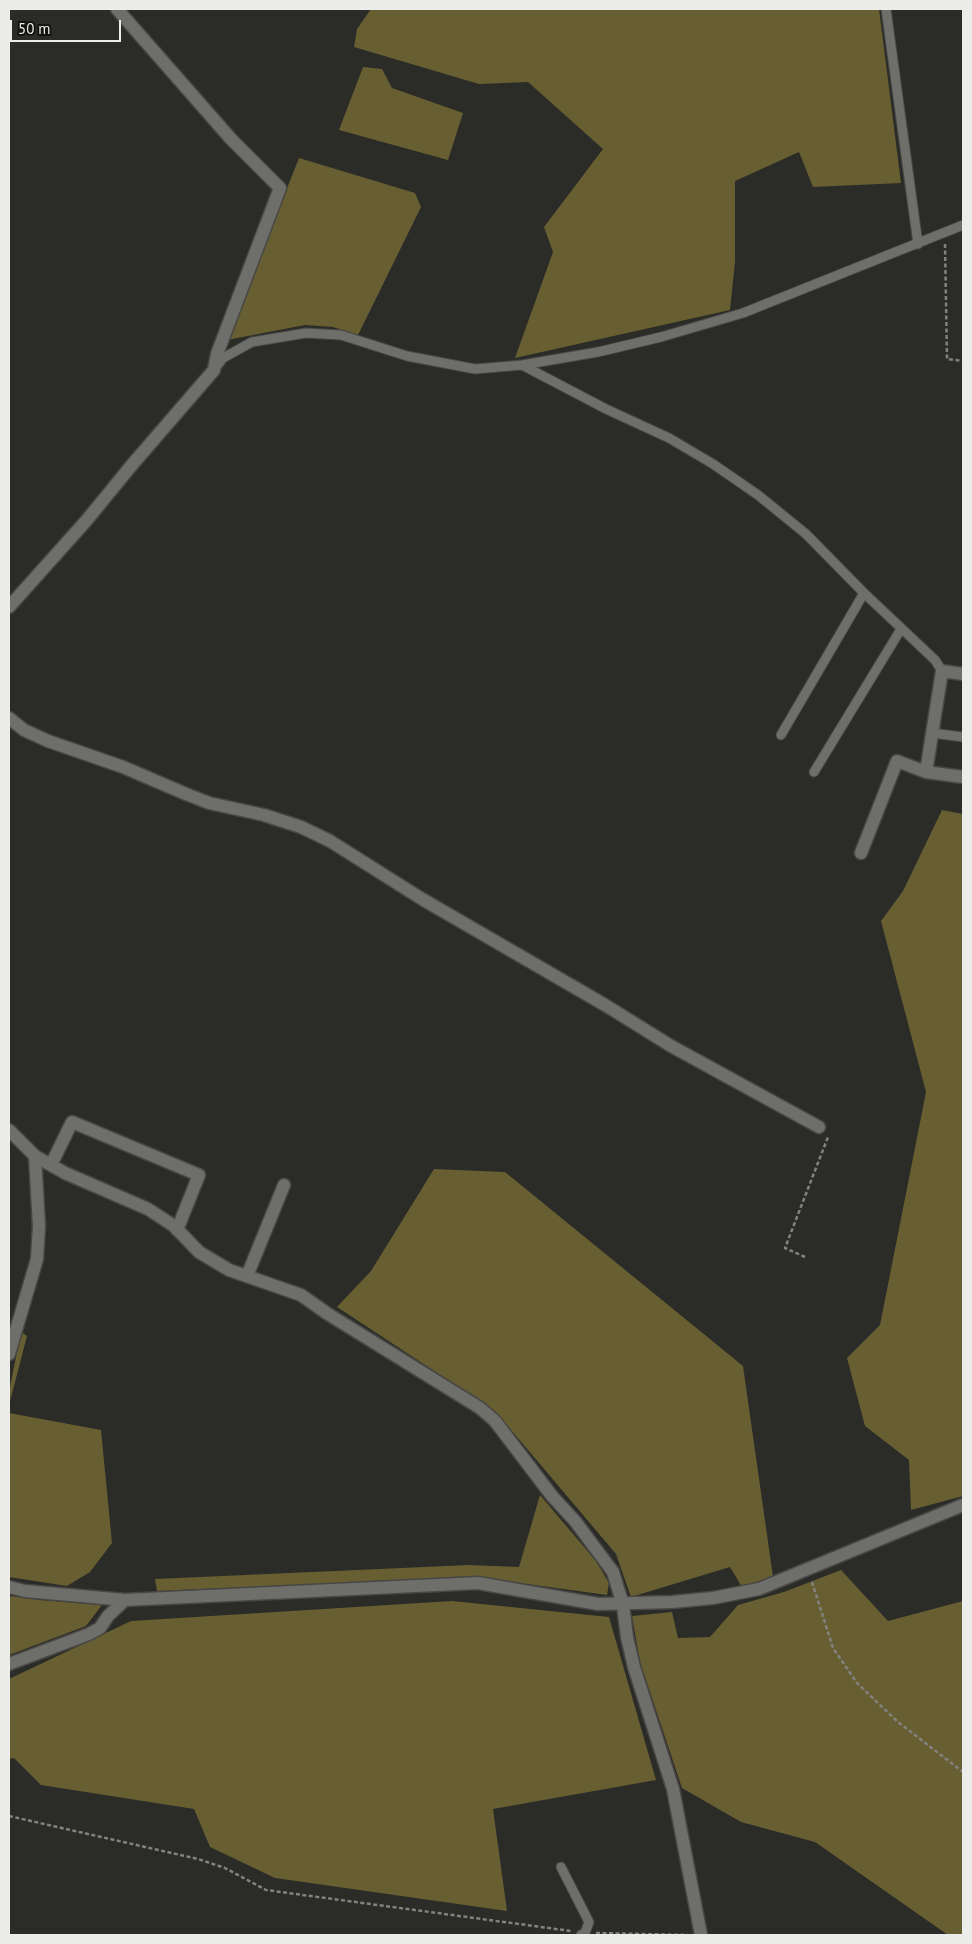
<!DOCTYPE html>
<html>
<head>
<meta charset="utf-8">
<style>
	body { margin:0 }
	#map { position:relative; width:972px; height:1944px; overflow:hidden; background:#2b2b28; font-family:"PT Sans",sans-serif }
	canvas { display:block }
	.frame { position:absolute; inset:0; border:10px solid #ececea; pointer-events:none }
	.scale { position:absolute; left:10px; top:20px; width:111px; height:22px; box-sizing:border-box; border:2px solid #ececea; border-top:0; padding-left:6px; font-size:15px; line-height:18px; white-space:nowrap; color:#ececea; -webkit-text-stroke:4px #141312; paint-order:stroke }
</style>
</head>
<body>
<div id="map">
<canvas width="972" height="1944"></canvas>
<div class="frame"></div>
<div class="scale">50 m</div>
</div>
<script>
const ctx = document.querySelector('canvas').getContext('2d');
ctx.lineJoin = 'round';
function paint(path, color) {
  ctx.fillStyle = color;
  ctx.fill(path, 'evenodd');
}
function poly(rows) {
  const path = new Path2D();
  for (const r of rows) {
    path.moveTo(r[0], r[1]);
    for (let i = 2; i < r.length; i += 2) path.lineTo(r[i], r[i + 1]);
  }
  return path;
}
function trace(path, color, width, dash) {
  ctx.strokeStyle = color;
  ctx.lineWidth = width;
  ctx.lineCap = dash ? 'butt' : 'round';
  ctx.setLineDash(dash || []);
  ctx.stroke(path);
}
paint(poly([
	[371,9,879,9,901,183,813,187,799,152,735,181,735,261,730,310,515,358,553,252,544,227,603,149,528,82,479,84,354,47,357,29],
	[363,67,382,69,392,88,463,113,448,160,339,130],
	[299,158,415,193,421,207,358,335,333,327,305,325,227,340],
	[942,810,963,814,963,1496,911,1510,909,1460,865,1426,847,1358,880,1325,926,1092,881,921,903,891],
	[434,1169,505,1172,743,1366,773,1577,742,1587,730,1567,631,1597,616,1554,495,1411,337,1307,371,1271],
	[21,1332,27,1336,9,1405,9,1392],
	[9,1413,101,1430,112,1543,90,1572,67,1586,9,1577],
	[540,1495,596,1561,609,1583,607,1595,476,1577,157,1591,155,1579,469,1565,519,1567],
	[841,1570,888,1621,963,1601,963,1935,948,1935,815,1842,741,1822,682,1788,640,1662,632,1616,672,1612,678,1638,710,1637,738,1605,784,1592],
	[9,1596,39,1600,102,1605,86,1626,9,1655],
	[452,1601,609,1617,656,1780,493,1809,507,1911,275,1878,210,1847,194,1809,41,1785,14,1758,9,1759,9,1679,131,1621]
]), '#675f32');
const lane = poly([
	[886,9,918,244],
	[522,365,606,409,669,438,713,464,758,495,806,534,864,593,935,660,942,671],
	[216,367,223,358,252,342,306,333,341,335,407,356,475,369,522,365,598,352,661,337,743,313,963,225],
	[932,733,963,737],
	[781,735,864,593],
	[814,772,901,629],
	[561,1867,589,1922,585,1933,581,1935]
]);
const street = poly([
	[117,9,231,139,280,188,217,354,214,370,131,466],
	[9,718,24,730,48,741,123,767,186,794,209,803,264,815,301,827,330,841,422,899,605,1005,671,1046,819,1127],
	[926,772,942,671,963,674],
	[861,853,897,761,926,772,963,777],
	[9,1130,35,1156,65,1173,148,1209,174,1226,199,1252,229,1270,301,1295,328,1314,480,1408,495,1421,552,1496,575,1521,613,1572,623,1605,627,1637,634,1667,673,1789,701,1935],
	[51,1165,72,1122,199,1175,177,1230],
	[247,1276,284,1185],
	[9,1354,37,1259,39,1226,35,1156],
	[9,1587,25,1591,125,1600,478,1583,598,1604,672,1602,713,1598,759,1589,963,1505],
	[9,1664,89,1634,100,1628,108,1616,125,1600]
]);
const secondary = poly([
	[9,607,86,521,131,466]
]);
trace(lane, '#484745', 11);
trace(street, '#484745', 15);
trace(secondary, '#484745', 15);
trace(poly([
	[945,244,947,359,963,361],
	[805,1257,785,1248,828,1137],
	[812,1582,833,1648,857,1683,898,1722,963,1772],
	[9,1816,198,1859,225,1868,266,1890,571,1931],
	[596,1933,688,1935]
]), '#82827f', 2.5, [4, 2.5]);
trace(lane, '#6e6e6b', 9);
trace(street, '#6e6e6b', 12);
trace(secondary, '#6e6e6b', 12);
</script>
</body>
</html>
